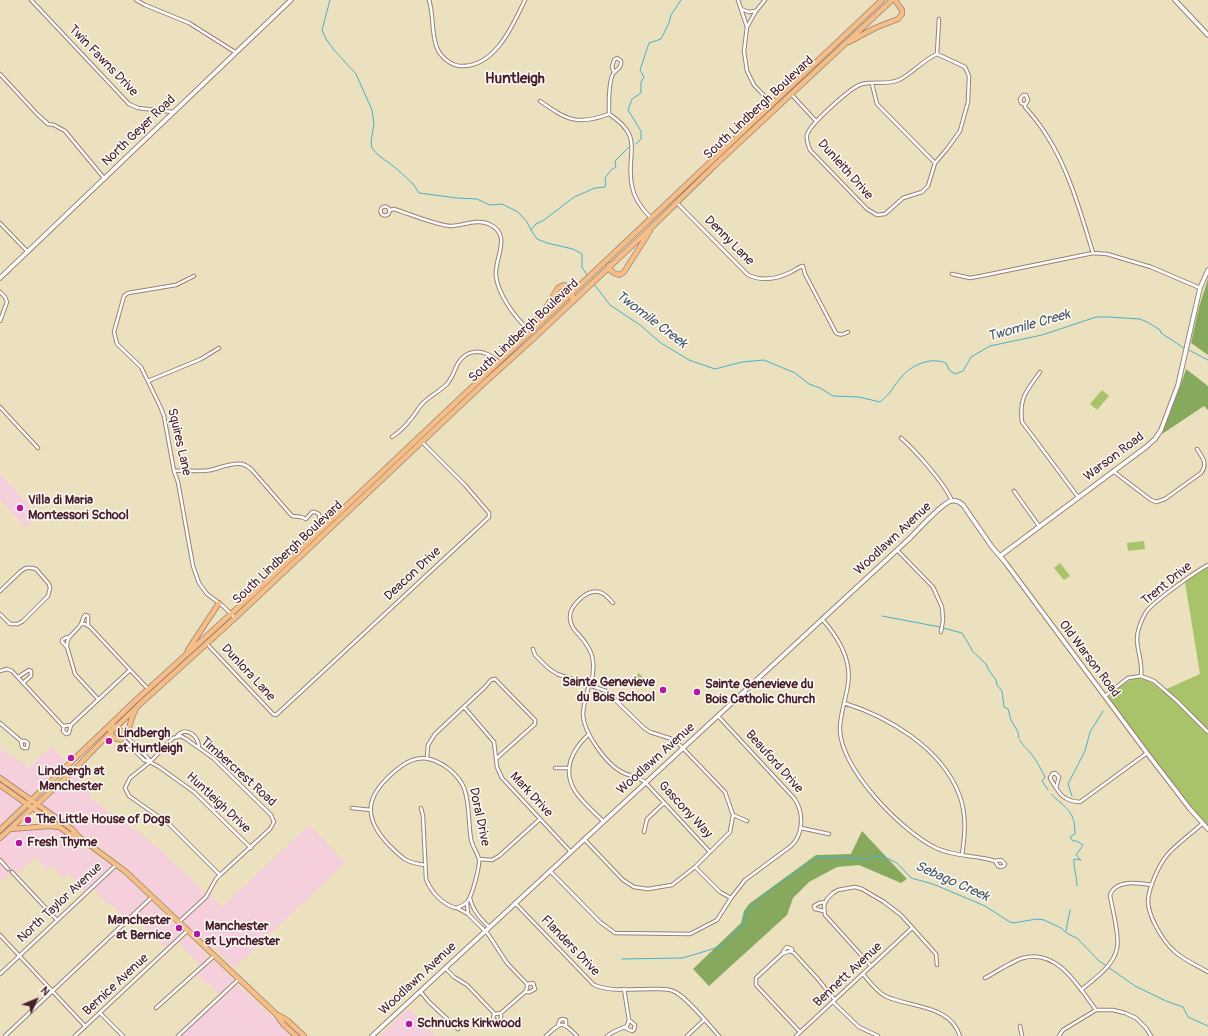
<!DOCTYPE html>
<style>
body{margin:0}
#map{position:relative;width:1208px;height:1036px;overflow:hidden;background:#ece1bf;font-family:Pangolin,sans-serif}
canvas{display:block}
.north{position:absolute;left:16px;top:980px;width:40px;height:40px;-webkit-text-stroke:3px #fdfcf7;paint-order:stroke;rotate:46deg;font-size:11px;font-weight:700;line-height:16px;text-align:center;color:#4a1f2b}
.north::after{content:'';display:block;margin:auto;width:14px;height:18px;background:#4a1f2b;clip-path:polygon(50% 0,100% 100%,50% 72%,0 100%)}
</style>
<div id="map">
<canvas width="1208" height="1036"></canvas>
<div class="north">N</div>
</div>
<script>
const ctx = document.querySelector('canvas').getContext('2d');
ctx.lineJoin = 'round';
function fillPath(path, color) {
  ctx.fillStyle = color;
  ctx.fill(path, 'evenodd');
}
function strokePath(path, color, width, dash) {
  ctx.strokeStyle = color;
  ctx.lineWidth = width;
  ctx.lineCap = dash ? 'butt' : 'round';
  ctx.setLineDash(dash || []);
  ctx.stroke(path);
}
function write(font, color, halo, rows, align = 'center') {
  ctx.font = font + ' Pangolin,sans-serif';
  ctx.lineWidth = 3;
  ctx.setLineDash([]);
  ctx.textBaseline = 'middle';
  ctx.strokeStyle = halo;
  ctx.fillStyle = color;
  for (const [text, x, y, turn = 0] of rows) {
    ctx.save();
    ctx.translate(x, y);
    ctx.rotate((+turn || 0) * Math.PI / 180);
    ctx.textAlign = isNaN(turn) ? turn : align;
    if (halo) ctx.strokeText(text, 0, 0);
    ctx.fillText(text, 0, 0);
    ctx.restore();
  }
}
const built = new Path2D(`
 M0,474L39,516L26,528L0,500Z
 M52,746L66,762L32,794L29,795L0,775V748L29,768Z
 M74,773L91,795L90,798L137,831L159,849L206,893L205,896L184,915L181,917H178L126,867L44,806L43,804L44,802Z
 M0,789L19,802L21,805L0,826Z
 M310,825L345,863L234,968L216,949H214L185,924L184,921L210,895L222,907Z
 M48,828L61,831L110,864L111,866L109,869L85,891L69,874L64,879L52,866L47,869L36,857L16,874L0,856V841L13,831Z
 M0,861L11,872L0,882Z
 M115,869L130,880L148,898L147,900L126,919L110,903L108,904L93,888Z
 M152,902L183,932L167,948L134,917L149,903Z
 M185,935H187L208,956V958L201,965L178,942Z
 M213,960L234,980L220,995L210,984L208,985L197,974Z
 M238,985L293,1036H180L236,986Z
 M409,1008L435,1036H380Z`);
const green = new Path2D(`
 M1102,390L1109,396L1097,410L1090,404Z
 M1144,541L1145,549L1128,551L1127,543Z
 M1060,563L1070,576L1064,580L1054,568Z
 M1208,566V827L1169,781L1109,700V697C1111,693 1115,691 1118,688C1136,673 1146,676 1162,691L1200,674L1185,582Z
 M639,673L646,680L639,686L632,679Z`);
const forest = new Path2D(`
 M1208,279V355L1191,343L1199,307Z
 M1186,369L1208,386V410L1204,406L1162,434L1181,384Z
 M862,831L907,879L901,883L859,865L837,867L809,882L793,898L787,915L709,986L693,969L741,923L744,911L749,904L816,855L851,854Z`);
const stream = new Path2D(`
 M330,0L322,30L326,39L334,50L356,74L372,110L374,124L371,141L372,148L378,155L397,169L413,184L419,193L457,198L477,199L490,205L502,204L518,212L527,222L531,230L537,239L547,243L573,249L582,254V267L587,275
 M636,144L641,139V131L628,110L632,99L641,93V82L644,77L640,70L649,43L661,39L669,23L671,15L681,0
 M531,230L536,224L544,220L574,197L595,188L605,187L606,184L605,178L611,170L616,167L615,161L629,147
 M594,284L610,305L640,325L661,343L689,360L715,369L742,362L764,360L795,373L809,384L820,388L833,396L859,397L880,402C886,397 891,392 895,385C898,382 900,378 903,375C914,364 931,357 946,363L949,370L955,374L963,371L971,357L990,346L1042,335L1096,317H1108L1140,319L1149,323L1160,330L1161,333L1184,348
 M1187,349L1208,360
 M882,616L940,627
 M943,628L962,633L971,648L972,651L986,664L988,669L996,680L997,685L1002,691L1004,707L1008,709L1011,720L1018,732L1019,738
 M1020,740C1023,747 1028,749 1032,755C1038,762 1041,770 1045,777L1042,781L1048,790
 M1051,794C1066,809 1075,810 1075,834L1070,837L1073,841H1077L1083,845L1076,855L1081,860L1074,859C1073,867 1077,877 1077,886
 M1072,796L1068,784L1085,751L1090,732L1103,711
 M1066,931L1070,910
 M622,959L683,958L722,946L743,925L747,910L750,907L777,885L816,858L839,857L867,859L879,856H883L897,863L911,878L933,884L985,906L1010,922L1013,923L1037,919L1044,920L1061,928L1068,934L1077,938L1098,960L1135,986L1166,1001L1183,1007L1188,1017L1208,1026`);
const minor = new Path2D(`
 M31,0L129,104L138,108L173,112
 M136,0L145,5L189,23L235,52
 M429,0C434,16 431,33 437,48C441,57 450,65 460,66C495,68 513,25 525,0
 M738,0L741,9L749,12L755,11
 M741,9L747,27L744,51L747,71L754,85L772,104
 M747,27L756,11L765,0
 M937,54L965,67L969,76L968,102L960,131L947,149L935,163L928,186L922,192L903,198L885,214L877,215L867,209L810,150C808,145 806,140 807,135C809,125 852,86 862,84C874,81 887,85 899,80C913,73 923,60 937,54Z
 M937,54L939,19
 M614,72L612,67L614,60L617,58L621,61C622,70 614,69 612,76C608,88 609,102 609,114C646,138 625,153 632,186C634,199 642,209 651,218
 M0,74L37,114L48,124L54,125L65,131L104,178
 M872,84L877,104L935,163
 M791,94L816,121
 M540,101C567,120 577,126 609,114
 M1025,105L1021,103L1020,99L1023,95H1026L1028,100L1025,105V107C1033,116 1041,126 1047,136C1069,170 1081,214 1093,253L1107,254L1151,267L1200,288
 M677,203L748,275C761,281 776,279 789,273C794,271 798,267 803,266L805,274L836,333C840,336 844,334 848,332
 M380.5 211a4.5 4.5 0 1 1 9 0a4.5 4.5 0 1 1-9 0Z
 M390,210L394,209C407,213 441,227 452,226C464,225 478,219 489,224C513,235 494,258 496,276C498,294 515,318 529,330
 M0,223L28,252
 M952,274L970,278L981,276L1093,253
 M194,276L176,285L128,293L124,296L114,332L117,344L141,367L160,406L164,416L174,471L178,482L193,566L199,583L207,594L223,606L235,618
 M0,292L5,297L7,302L0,321
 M1040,372C1026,392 1019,397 1022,422L1078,497
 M148,381L201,359L219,348
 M0,407L38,448
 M392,437C399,432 405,427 410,420C415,415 418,408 423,403C430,396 440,391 447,384C452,378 454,372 457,365C467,347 485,349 498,362
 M901,438C915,450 945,484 952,501
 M174,471C186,469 199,473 211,470C220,468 231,462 242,464C246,465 249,467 252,470L292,516L301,517L306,519L312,512H315L319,514L320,521L324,526
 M1113,471L1151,500L1156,502L1165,499L1201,473C1208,464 1203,458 1197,449
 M1014,491L1039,526
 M897,550L933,587L942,607L943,620L941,632
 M1208,565C1196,571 1153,602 1146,612C1142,619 1137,630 1137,639C1137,651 1143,663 1141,676L1154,681L1177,701L1208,732
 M0,591L21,571L26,568H32L36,569L49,584L50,588L48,596L23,621L18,624H10L0,614
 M613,603C609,599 605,593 599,592C587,589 569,606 570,618C570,629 581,635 586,644C592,652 594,661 593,670C593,675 592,681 589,684C587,694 583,705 583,715C584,733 605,762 620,771C628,776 637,776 645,782L710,852
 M822,619C838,637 852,659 848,684C846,698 841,712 840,726C837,766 902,832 936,848C955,857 976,855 995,861L1001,860L1005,864L1004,866L1000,867L998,866L995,861
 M81,624H85L90,627L148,689
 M88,626V616L85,615C82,618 83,621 81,624C76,633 66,635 67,647L75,674L98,699
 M207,644L273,714L276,715L472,533L489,517V513L465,485L422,442
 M67,647L62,642V640L65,638L69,637
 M533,649L535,655L548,668L557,674L606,691L644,728L650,732L675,740L725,792L733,815
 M0,671L7,669L12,671L63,726L71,725
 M18,677L29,670L31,671V676L23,683
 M1105,696L1128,678L1141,676
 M844,703C889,717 941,748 959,794C967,814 965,835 962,855
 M464,707L494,742L497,767L502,778L570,851
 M0,723L21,741L22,747L24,748H27L28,743L25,741H21
 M71,725L130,670
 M64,726L63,731L66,734L69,733L71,725
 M588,735C572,750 562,770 575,791C582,802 594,812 603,821
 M126,736L147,757L150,761
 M177,736C187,725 199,737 199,748
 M123,739L144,760L150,762L159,767L194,792L251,848
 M427,758L428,745L435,734L485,687L491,680L495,679L535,720V724L497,758
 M555,768H569
 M1056,788L1059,777L1055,773L1052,774L1050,778C1059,793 1062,801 1080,802L1147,753
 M352,808L371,810
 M421,808L423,816L426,879C431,892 443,905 456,908C460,907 464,905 467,902C472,897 480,866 479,859C477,852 472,846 471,839C468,822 470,804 464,788C461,780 455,774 449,769C432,756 417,754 400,767C368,792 359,814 389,845C403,859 405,862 425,865
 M733,815L747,821
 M1203,823C1191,834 1178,843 1168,854C1159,864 1148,889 1148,902C1149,918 1163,941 1174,951C1182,959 1198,966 1208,972
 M801,828L829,834
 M644,832L647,819L664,803
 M584,839L623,880L634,887L648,889L672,885L695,867L730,832L733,815
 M479,859L492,860L499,856L540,819
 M0,860L8,869
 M695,867L720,892L731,898
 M550,871L600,922L615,933L690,934L717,920L731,898L745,880L791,846C804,834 804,812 794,798L718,716
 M12,872L57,920
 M470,898C473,911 480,918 489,927
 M467,903L468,914
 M515,903L594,985C611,992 633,989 652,989C659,989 667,988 673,991C685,995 709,1025 719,1036
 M457,908L468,914L488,934L507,963L527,984V988L525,992L501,1013
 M824,911L815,909L814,906L819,903L825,902
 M179,922L206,897L216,879L220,875L270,829L274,822L271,815L213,758L186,739L181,736L173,738L150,762L130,778L125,788L129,796L169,824L220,875
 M0,935L85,1026
 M783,952L785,949L787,947L792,949V952
 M871,966L825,915L824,905L827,899L833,893L838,890L849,888L855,887L862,889L884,902L901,915L936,954L937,965
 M445,968L454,977L467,985L495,1014L501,1013
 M0,974L116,865
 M863,974C869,981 876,991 885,996C910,1008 950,1004 960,1036
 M985,978C995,973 1012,961 1023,958C1057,948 1079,987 1096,1010
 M1081,990C1094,979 1114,966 1117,948C1120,935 1112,909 1110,895C1116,879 1139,883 1152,885
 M420,991L429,1002L458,1029
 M526,992H530L535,989L533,983L527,984
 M833,1002L859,1027L878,1036
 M156,1008L214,956
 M100,1013L123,1036
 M494,1013L493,1019L498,1022L501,1019V1013
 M558,1025L560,1020L562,1019L566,1020V1025
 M1020,1026L1022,1036
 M625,1028L632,1031L634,1030L635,1025L629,1020
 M800,1032L756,985V978L782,954L790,951L794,953L817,978L835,1000
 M5,1036L152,897
 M75,1036L187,931
 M178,1036L239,979
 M546,1036C561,1022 562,1020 577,1036
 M607,1036L613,1032L627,1026L629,1020L624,989
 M687,1036L704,1020
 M796,1036L912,928
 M1059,1036L1063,1030L1096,1010H1113L1125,1013L1136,1018L1146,1028L1151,1036`);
const tertiary = new Path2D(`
 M1175,0L1208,35
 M0,278L291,0
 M1000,556L1146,447L1155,439L1161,430L1178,385L1200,288L1208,270
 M372,1036L910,538C918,530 942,503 951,501C956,500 960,502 963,505L992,547L1005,562L1147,753L1190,809L1208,829`);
const primary = new Path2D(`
 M849,42L875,28L898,19L902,14V10L895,0
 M609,265C609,271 613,273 619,275L624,272L650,231
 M527,333L547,306L558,288L564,285L570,288L573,297L571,303
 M188,650L219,603
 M113,726L120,730L126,736
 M110,730C111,737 116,741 123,739C130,734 129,721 135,711
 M0,778L72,829L78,836
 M0,785L61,828L69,834L79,837L126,872L276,1014L283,1024L296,1036
 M11,829L50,826L57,827
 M0,830L135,701L254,593L882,0
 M0,838L73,771L110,733L139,705L235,618L482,385L534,338L655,224L714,166L892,0
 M278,1015L287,1020L304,1036`);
const markers = [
 [20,508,4,"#b5179e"],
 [663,690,4,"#b5179e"],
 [697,692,4,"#b5179e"],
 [109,741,4,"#b5179e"],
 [71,758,4,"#b5179e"],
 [28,820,4,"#b5179e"],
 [19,843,4,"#b5179e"],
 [179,928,4,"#b5179e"],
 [197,934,4,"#b5179e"],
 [409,1024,4,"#b5179e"]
];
const streetNames = [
 ["Twin Fawns Drive",103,61,46],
 ["South Lindbergh Boulevard",759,108,-43],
 ["North Geyer Road",139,131,-44],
 ["Dunleith Drive",845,170,48],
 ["Denny Lane",729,241,45],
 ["South Lindbergh Boulevard",524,331,-43],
 ["Squires Lane",179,442,77],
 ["Warson Road",1114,457,-37],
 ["Woodlawn Avenue",893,539,-43],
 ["South Lindbergh Boulevard",288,553,-43],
 ["Deacon Drive",413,574,-43],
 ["Trent Drive",1167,584,-39],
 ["Old Warson Road",1089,659,53],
 ["Dunlora Lane",248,673,47],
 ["Woodlawn Avenue",656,759,-42],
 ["Beauford Drive",774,762,48],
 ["Timbercrest Road",238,772,42],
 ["Mark Drive",531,795,47],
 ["Huntleigh Drive",218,803,43],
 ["Gascony Way",685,810,47],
 ["Doral Drive",479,817,78],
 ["North Taylor Avenue",60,903,-43],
 ["Flanders Drive",570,946,46],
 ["Bennett Avenue",848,975,-43],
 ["Woodlawn Avenue",418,979,-43],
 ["Bernice Avenue",116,985,-43]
];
const poiNames = [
 ["Villa di Maria",28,501],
 ["Montessori School",28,516],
 ["Sainte Genevieve",655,683,"right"],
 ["du Bois School",655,698,"right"],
 ["Sainte Genevieve du",705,685],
 ["Bois Catholic Church",705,700],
 ["Lindbergh",117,734],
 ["at Huntleigh",117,749],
 ["Lindbergh at",71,772,"center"],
 ["Manchester",71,787,"center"],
 ["The Little House of Dogs",36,820],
 ["Fresh Thyme",27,843],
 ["Manchester",171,921,"right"],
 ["at Bernice",171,936,"right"],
 ["Manchester",205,927],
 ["at Lynchester",205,942],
 ["Schnucks Kirkwood",417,1024]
];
const waterNames = [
 ["Twomile Creek",651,320,37],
 ["Twomile Creek",1029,326,-16],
 ["Sebago Creek",952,882,24]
];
const quarterNames = [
 ["Huntleigh",515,79]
];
fillPath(built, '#f5cfdb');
fillPath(green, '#a8c369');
fillPath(forest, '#86a95d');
strokePath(stream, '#49afc8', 1);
strokePath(minor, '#9b8075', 4.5);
strokePath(tertiary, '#9b8075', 5.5);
strokePath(primary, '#9b8075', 6);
strokePath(minor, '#fff', 2.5);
strokePath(tertiary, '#fff', 3.5);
strokePath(primary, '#f6be87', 4.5);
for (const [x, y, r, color] of markers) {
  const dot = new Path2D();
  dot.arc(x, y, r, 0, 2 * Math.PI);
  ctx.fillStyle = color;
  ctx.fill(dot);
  strokePath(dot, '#fdfcf7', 1.5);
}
write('13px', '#4a1f2b', '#fdfcf7', streetNames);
write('bold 13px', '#4a1f2b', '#fdfcf7', poiNames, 'left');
write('italic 14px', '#4a596a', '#fdfcf7', waterNames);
write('bold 15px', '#4a1f2b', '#fdfcf7', quarterNames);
</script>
